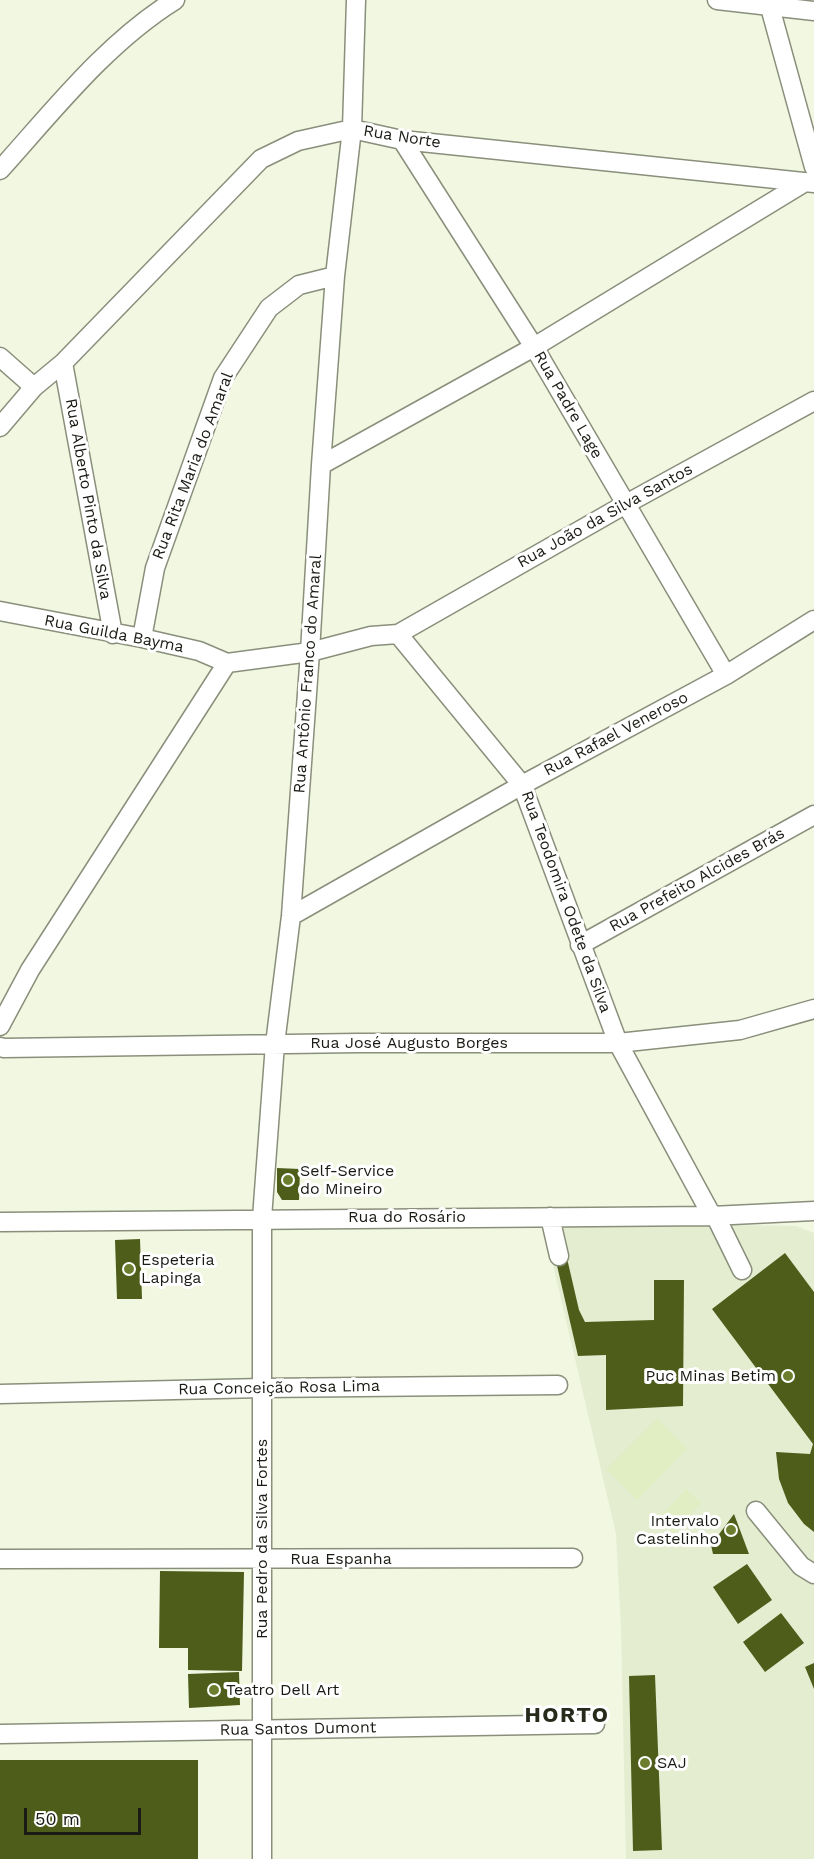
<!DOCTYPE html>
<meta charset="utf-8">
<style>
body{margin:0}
#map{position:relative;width:814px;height:1859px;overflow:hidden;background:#f1f7e1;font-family:"Work Sans",sans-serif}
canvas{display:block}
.scale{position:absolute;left:24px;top:1808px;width:117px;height:27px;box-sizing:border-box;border:3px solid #191b14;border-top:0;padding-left:8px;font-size:18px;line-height:21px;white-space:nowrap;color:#191b14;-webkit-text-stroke:4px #fff;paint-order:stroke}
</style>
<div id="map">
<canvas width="814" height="1859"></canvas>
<div class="scale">50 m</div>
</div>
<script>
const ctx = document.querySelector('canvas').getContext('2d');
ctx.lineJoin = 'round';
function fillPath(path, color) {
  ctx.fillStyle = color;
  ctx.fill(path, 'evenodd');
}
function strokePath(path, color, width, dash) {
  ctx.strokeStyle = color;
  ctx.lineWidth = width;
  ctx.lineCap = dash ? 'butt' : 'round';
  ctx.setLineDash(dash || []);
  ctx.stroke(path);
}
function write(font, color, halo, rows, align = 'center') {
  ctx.font = font + ' "Work Sans",sans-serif';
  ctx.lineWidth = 6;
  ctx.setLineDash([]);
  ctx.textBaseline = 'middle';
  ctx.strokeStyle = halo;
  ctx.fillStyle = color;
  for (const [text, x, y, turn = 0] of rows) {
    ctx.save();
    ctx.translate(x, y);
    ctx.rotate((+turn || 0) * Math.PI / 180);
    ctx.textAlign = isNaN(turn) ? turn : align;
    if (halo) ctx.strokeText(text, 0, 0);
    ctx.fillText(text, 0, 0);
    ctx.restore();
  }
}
const built = new Path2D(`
 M543,1222L796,1226L814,1233V1859H626L621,1627L616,1534Z`);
const green = new Path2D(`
 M657,1418L687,1449L637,1500L606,1469Z
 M686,1489L701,1503L674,1533L659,1518Z`);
const building = new Path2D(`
 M277,1168L300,1169L299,1200H282L277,1192Z
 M140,1239L142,1299H117L115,1240Z
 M785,1253L814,1292V1532L804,1524L788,1503L779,1479L776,1452L810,1454L813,1444L712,1309Z
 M566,1254L579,1310L585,1322L654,1320V1280H684L683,1406L606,1410V1355L578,1356L555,1257Z
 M734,1514L749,1554H713L711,1545Z
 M747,1564L772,1600L738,1624L713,1587Z
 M160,1571L244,1572L242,1671L188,1670V1648H159Z
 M781,1613L804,1643L765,1672L743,1642Z
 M814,1663V1689L805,1667Z
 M239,1672L240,1705L189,1708L188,1674Z
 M655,1675L662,1850L633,1851L629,1676Z
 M0,1760H198V1859H0Z`);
const minor = new Path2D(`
 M717,0L814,11
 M768,0L814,167
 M402,140L534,347L726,675
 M0,170C54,110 106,43 175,0
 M0,357L34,387
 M63,363L113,634
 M0,427L34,387L63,363L261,159L298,141L352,129L402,140L814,183
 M321,465L534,347L805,182
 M0,611L142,638L199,651L227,663
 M398,634L626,504L814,401
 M142,638L155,568L223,378L269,308L299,285L335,276
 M291,916L522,785L726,675L814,620
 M580,945L814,815
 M0,1026L30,970L227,663L310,652L371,636L398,634L522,785L618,1043L712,1216
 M0,1047L4,1048L358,1043H618L740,1030L814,1009
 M715,1215L742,1270
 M550,1217L559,1256
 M0,1222L712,1216L814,1211
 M0,1394L262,1388L558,1385
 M756,1511L801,1566L814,1574
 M0,1559L573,1558
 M0,1734L595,1724
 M262,1859V1218L275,1044L291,916L310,652L321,465L335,276L352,129L356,0`);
const markers = [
 [288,1180,6,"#6c7e2e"],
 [129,1269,6,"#6c7e2e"],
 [788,1376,6,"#6c7e2e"],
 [731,1530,6,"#6c7e2e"],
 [214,1690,6,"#6c7e2e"],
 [645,1763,6,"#6c7e2e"]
];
const streetNames = [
 ["Rua Norte",402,137,9],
 ["Rua Padre Lage",568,405,60],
 ["Rua Rita Maria do Amaral",193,466,-69],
 ["Rua Alberto Pinto da Silva",88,499,80],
 ["Rua João da Silva Santos",605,516,-29],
 ["Rua Guilda Bayma",114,634,11],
 ["Rua Antônio Franco do Amaral",308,674,-86],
 ["Rua Rafael Veneroso",616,734,-28],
 ["Rua Prefeito Alcides Brás",697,880,-29],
 ["Rua Teodomira Odete da Silva",566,902,70],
 ["Rua José Augusto Borges",409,1043],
 ["Rua do Rosário",407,1217],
 ["Rua Conceição Rosa Lima",279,1388,-1],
 ["Rua Pedro da Silva Fortes",262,1539,-90],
 ["Rua Espanha",341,1559],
 ["Rua Santos Dumont",298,1729,-1]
];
const poiNames = [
 ["Self-Service",300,1171],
 ["do Mineiro",300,1189],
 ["Espeteria",141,1260],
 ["Lapinga",141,1278],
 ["Puc Minas Betim",776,1376,"right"],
 ["Intervalo",719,1521,"right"],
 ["Castelinho",719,1539,"right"],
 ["Teatro Dell Art",226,1690],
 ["SAJ",657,1763]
];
const districtNames = [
 ["HORTO",567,1716]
];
fillPath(built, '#e4edd0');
fillPath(green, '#e1edc3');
fillPath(building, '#4f5d1b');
strokePath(minor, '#898f7b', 21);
strokePath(minor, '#fff', 18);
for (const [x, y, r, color] of markers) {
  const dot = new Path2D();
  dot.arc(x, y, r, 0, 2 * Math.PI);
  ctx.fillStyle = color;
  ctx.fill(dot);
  strokePath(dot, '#fff', 2);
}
write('16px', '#191b14', '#fff', streetNames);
write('16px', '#191b14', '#fff', poiNames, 'left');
ctx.letterSpacing = '1.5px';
write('bold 22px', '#272b1b', '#fff', districtNames);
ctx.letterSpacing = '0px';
</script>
